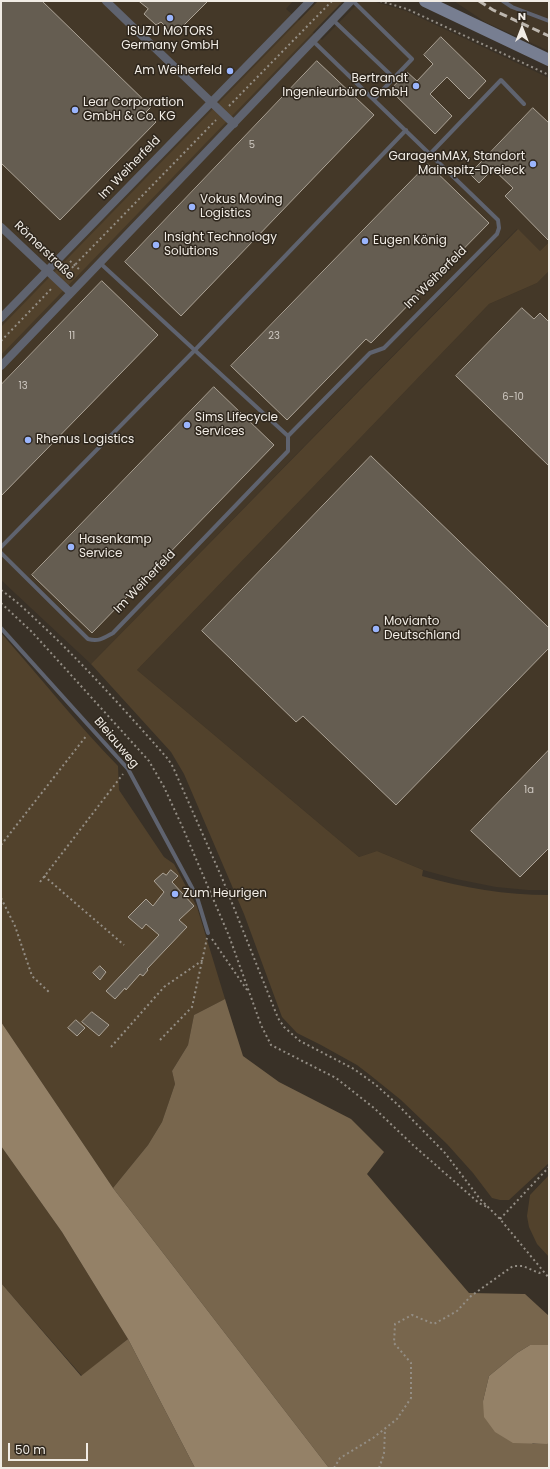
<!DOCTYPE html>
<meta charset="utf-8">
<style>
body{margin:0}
#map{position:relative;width:550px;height:1469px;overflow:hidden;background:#393127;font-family:Poppins,sans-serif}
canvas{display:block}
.frame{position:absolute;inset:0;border:2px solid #f1ece5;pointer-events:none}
.north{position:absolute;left:502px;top:8px;width:40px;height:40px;-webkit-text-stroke:3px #2f271d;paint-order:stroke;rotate:0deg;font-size:11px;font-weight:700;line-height:16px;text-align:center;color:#f1ece5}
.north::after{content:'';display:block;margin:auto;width:14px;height:18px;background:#f1ece5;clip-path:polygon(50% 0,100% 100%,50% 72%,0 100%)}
.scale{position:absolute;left:8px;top:1443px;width:80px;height:18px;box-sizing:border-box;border:2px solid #f1ece5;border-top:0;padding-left:5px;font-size:12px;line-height:14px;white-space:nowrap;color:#f1ece5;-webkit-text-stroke:3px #2f271d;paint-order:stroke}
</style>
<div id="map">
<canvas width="550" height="1469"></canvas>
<div class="frame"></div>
<div class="north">N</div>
<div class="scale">50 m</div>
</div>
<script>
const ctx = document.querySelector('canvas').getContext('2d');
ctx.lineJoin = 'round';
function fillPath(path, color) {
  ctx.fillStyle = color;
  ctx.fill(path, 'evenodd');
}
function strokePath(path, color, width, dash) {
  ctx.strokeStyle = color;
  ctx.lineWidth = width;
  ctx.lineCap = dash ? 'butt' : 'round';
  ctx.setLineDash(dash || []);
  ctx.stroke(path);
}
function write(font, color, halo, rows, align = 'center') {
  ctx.font = font + ' Poppins,sans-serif';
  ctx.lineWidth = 3;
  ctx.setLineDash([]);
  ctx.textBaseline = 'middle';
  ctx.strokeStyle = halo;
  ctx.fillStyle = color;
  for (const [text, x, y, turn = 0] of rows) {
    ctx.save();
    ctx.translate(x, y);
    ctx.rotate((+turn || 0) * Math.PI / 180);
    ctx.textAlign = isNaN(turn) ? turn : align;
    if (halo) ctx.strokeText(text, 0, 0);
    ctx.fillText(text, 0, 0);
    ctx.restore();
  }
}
const built = new Path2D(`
 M1,1H293L286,9L322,40L360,1H373L406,11L549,78V242L540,251L517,229L91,664L1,580Z
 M454,1H549V51L485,22Z
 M549,271V890H528L496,887L456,879L423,870L377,851L359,857L137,670L489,304L537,283Z`);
const green = new Path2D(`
 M318,1H343L1,355V327Z
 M518,229L540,251L549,242V271L537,283L489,304L137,670L359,857L377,851L423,870L422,876C463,888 506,895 549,895V1163L509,1200H500L492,1198L473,1173L447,1144L401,1100L370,1075L357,1065L321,1045L297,1033L282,1017L244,914L184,774L171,752L91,664Z
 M1,633C40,677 77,724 118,766L119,790L164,857L174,864L197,907L225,999L194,1015L188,1045L172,1071L175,1084L162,1122L148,1145L113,1188L1,1022Z
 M1,1146L62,1232L128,1339L82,1376L1,1283Z
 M549,1175V1257L537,1244L529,1227L527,1216L530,1195Z`);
const forest = new Path2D(`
 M225,999L243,1056L279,1082L351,1119L384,1152L367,1174L469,1293L525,1294L549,1316V1345H530L517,1353L489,1376L483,1401L533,1444L549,1443V1468H329L113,1188L148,1145L162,1122L175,1084L172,1071L188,1045L194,1015Z
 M1,1283L81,1376L128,1339L195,1468H1Z`);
const water = new Path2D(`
 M1,1022L113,1188L329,1468H195L128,1339L62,1232L1,1146Z
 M530,1345H549V1443L547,1444L513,1443L495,1432L484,1417L483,1401L489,1376L517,1353Z`);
const building = new Path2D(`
 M1,1H42L151,107L146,112L156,122L60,220L1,163Z
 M139,1H208L174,35L161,22L156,25L144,14L148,9Z
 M441,37L486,81L469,99L447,77L430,94L452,116L435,134L390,90L407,72L417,81L433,64L424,55Z
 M317,61L374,115L181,316L125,262Z
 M533,108L549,123V241L505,196L513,188L493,169L479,183L470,174Z
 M428,164L489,223L371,343L366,339L287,420L231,366Z
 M102,281L158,335L1,496V385Z
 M522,308L534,319L540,313L549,322V466L456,376Z
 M214,387L274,445L92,633L32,575Z
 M371,456L549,628V648L396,805L303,716L296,722L202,631Z
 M549,750V848L520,877L471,831Z
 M171,870L178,876L172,882L194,906L179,920L187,927L147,969L148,970L143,976L140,974L126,990L125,988L115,999L106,991L159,935L146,924L142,929L128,917L146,899L153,906L164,892L154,881L163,873L166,875Z
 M100,966L106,972L100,980L93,973Z
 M92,1012L109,1025L99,1036L82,1022Z
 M76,1020L85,1028L77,1036L68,1028Z`);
const path = new Path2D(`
 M380,1L407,9L549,75
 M229,106L332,1
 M70,261L80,270
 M65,275L216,120
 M1,341L53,287
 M1,590C18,602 32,616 47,630C90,671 129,715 168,759L173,767L222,878L278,1018L284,1027L300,1041L354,1069L376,1085L397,1104L445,1153L480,1199L500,1219L549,1278
 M1,603L32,632L149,761L164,787L182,826L229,936L261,1025L271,1045L336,1078L374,1108L414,1146L479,1203L487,1207
 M1,845L87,735
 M44,876L124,945
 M40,882L123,774
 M1,898L15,926L32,976L50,993
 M212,939L247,990
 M160,1040L192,1007L207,938
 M111,1047L164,987L203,960
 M500,1219L549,1167
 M334,1468L340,1458L373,1438L397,1419L411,1398V1363L394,1343L395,1324L412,1315L434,1324L457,1311L471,1296L513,1266H523L539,1273L543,1271
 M379,1468L384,1454L385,1429`);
const lane = new Path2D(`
 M353,1L412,59L374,99
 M503,1L512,7L549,21
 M333,20L394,78
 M430,154L501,80L524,104
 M100,263L288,436L370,353L384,348L497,234L499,228L498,220L313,41
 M1,547L194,351L406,130
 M1,553L88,639C99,642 104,638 113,633L288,451V436
 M1,628L128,769L197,897L208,933`);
const street = new Path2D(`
 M106,1L234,124
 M1,227L71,293
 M1,318L310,1
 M1,366L351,1`);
const secondary = new Path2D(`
 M425,1L549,60`);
const rail = new Path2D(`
 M479,1L493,10L549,36`);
const markers = [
 [170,18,4,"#9ab5fd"],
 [230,71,4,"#9ab5fd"],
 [416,86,4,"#9ab5fd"],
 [75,110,4,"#9ab5fd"],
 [533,164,4,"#9ab5fd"],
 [192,207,4,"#9ab5fd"],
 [365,241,4,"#9ab5fd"],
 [156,245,4,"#9ab5fd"],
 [187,425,4,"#9ab5fd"],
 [28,440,4,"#9ab5fd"],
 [71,547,4,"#9ab5fd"],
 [376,629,4,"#9ab5fd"],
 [175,894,4,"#9ab5fd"]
];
const numberNames = [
 ["5",252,145],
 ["11",72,336],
 ["23",274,336],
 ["13",23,386],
 ["6-10",513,397],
 ["1a",529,790]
];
const poiNames = [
 ["ISUZU MOTORS",170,32,"center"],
 ["Germany GmbH",170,46,"center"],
 ["Am Weiherfeld",222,71,"right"],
 ["Bertrandt",408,79,"right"],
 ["Ingenieurbüro GmbH",408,93,"right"],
 ["Lear Corporation",83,103],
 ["GmbH & Co. KG",83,117],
 ["GaragenMAX, Standort",525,157,"right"],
 ["Mainspitz-Dreieck",525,171,"right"],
 ["Vokus Moving",200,200],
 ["Logistics",200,214],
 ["Insight Technology",164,238],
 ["Solutions",164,252],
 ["Eugen König",373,241],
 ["Sims Lifecycle",195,418],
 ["Services",195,432],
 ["Rhenus Logistics",36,440],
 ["Hasenkamp",79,540],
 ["Service",79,554],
 ["Movianto",384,622],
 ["Deutschland",384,636],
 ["Zum Heurigen",183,894]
];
const streetNames = [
 ["Im Weiherfeld",130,168,-46],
 ["Römerstraße",44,251,44],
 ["Im Weiherfeld",436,278,-45],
 ["Im Weiherfeld",145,582,-46],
 ["Bleiauweg",116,743,50]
];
fillPath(built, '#443828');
fillPath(green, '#52422c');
fillPath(forest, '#78664d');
fillPath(water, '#948167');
fillPath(building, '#655d51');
strokePath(building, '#aca396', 1);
strokePath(path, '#948e85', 2, [2, 3]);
strokePath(lane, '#5f636f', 4);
strokePath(street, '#5f636f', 8);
strokePath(secondary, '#777e91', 12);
strokePath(rail, '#bdb7af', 3, [8, 4]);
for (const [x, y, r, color] of markers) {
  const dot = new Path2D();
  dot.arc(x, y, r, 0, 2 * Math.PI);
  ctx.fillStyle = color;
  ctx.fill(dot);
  strokePath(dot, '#2f271d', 1.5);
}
write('10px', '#cec8c0', null, numberNames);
write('12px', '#f1ece5', '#2f271d', poiNames, 'left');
write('12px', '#f1ece5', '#2f271d', streetNames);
</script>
